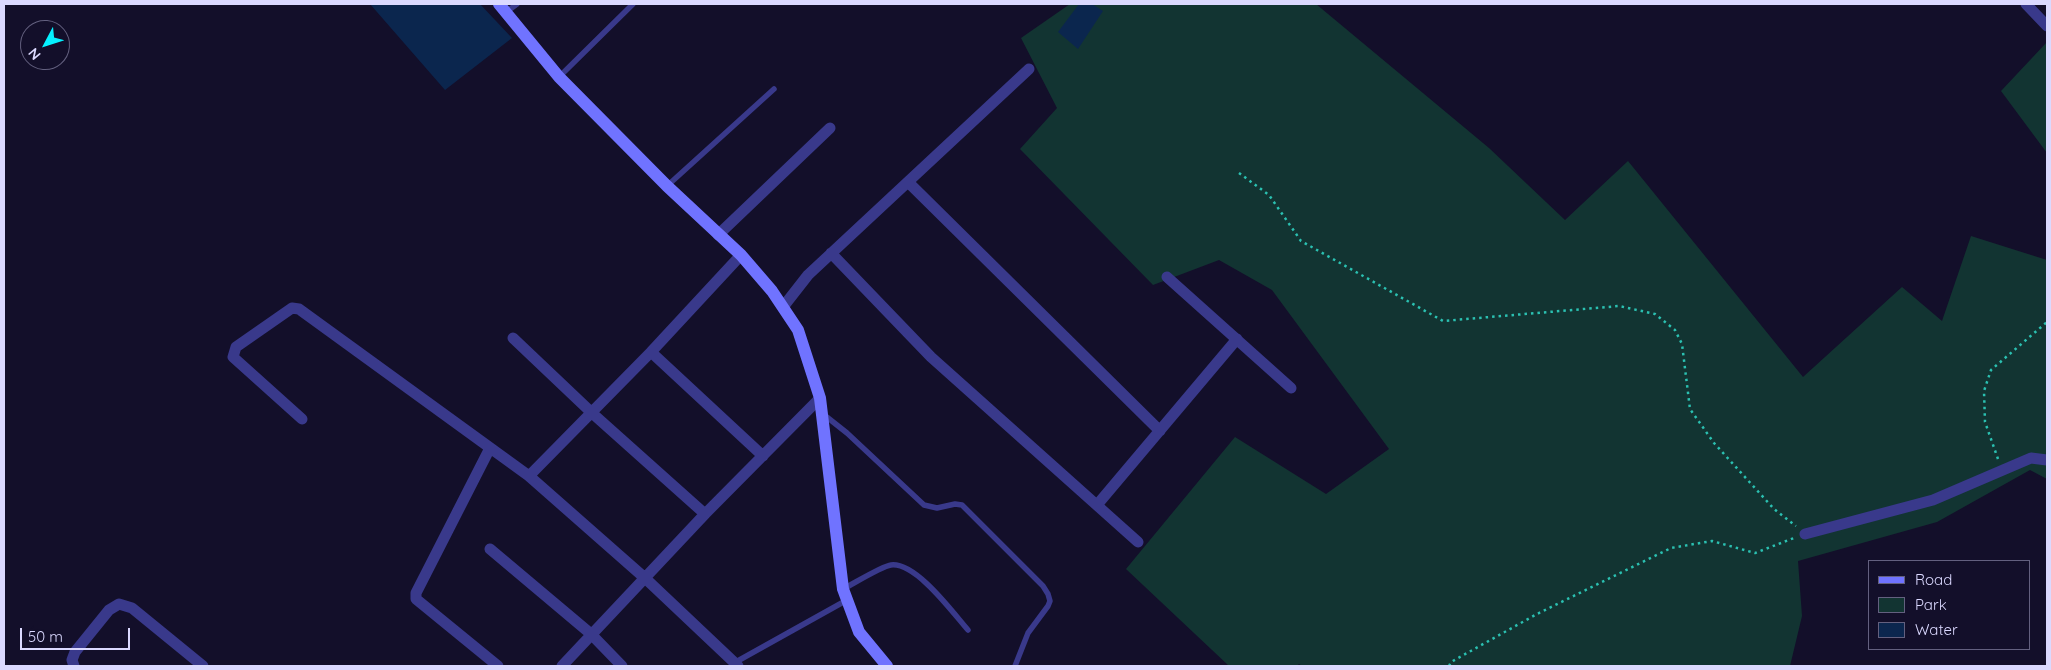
<!DOCTYPE html>
<style>
body{margin:0}
#map{position:relative;width:2051px;height:670px;overflow:hidden;background:#130f2a;font-family:Quicksand,sans-serif}
canvas{display:block}
.frame{position:absolute;inset:0;border:5px solid #dbd9ff;pointer-events:none}
.legend{position:absolute;left:1868px;top:560px;width:162px;height:90px;box-sizing:border-box;background:#130f2a;border:1px solid #63607f;margin:0;padding:6px 9px;list-style:none;font-size:15px;color:#dbd9ff}
.legend li{display:flex;align-items:center;gap:10px;height:25px}
.legend b{width:25px;border:1px solid #63607f}
.north{position:absolute;left:20px;top:20px;width:50px;height:50px;box-sizing:border-box;background:#130f2a;border:1px solid #63607f;border-radius:50%;rotate:230deg;font-size:14px;font-weight:700;line-height:20px;text-align:center;color:#dbd9ff}
.north::after{content:'';display:block;margin:auto;width:18px;height:22px;background:#05f1ff;clip-path:polygon(50% 0,100% 100%,50% 72%,0 100%)}
.scale{position:absolute;left:20px;top:628px;width:110px;height:22px;box-sizing:border-box;border:2px solid #dbd9ff;border-top:0;padding-left:6px;font-size:15px;line-height:18px;white-space:nowrap;color:#dbd9ff;-webkit-text-stroke:4px #130f2a;paint-order:stroke}
</style>
<div id="map">
<canvas width="2051" height="670"></canvas>
<div class="frame"></div>
<ul class="legend">
<li><b style="height:6px;background:#7073ff"></b>Road</li>
<li><b style="height:14px;background:#123432"></b>Park</li>
<li><b style="height:14px;background:#0b264e"></b>Water</li>
</ul>
<div class="north">N</div>
<div class="scale">50 m</div>
</div>
<script>
const ctx = document.querySelector('canvas').getContext('2d');
ctx.lineJoin = 'round';
function fillPath(path, color) {
  ctx.fillStyle = color;
  ctx.fill(path, 'evenodd');
}
function strokePath(path, color, width, dash) {
  ctx.strokeStyle = color;
  ctx.lineWidth = width;
  ctx.lineCap = dash ? 'butt' : 'round';
  ctx.setLineDash(dash || []);
  ctx.stroke(path);
}
const green = new Path2D(`
 M1070,4H1316L1489,148L1565,220L1628,161L1803,377L1902,287L1942,321L1971,236L2047,260V479L2030,470L1937,522L1798,561L1802,616L1790,666H1302L1299,664L1297,666H1229L1126,569L1235,437L1326,494L1389,449L1272,290L1219,260L1153,285L1020,149L1057,108L1021,38Z
 M2047,42V153L2001,91Z`);
const water = new Path2D(`
 M370,4H480L512,38L445,90Z
 M1079,4H1092L1103,11L1078,49L1058,32Z`);
const path = new Path2D(`
 M1239,173L1269,195L1301,241L1443,321L1619,306L1655,314L1675,330L1682,344L1690,409L1714,443L1774,509L1796,526
 M1998,459L1985,422L1984,391L1991,370L2047,322
 M1449,666L1451,662L1537,614L1671,548L1712,541L1755,553L1794,538`);
const lane = new Path2D(`
 M505,13L517,4
 M559,77L633,4
 M667,186L774,89
 M823,414L847,433L924,505L937,508L955,504L962,505L1043,586L1048,594L1050,601L1048,606L1028,633L1015,666
 M843,589C853,584 882,566 891,565C916,562 953,613 968,630
 M734,663L847,600`);
const street = new Path2D(`
 M2026,4L2047,26
 M908,182L1160,431
 M718,235L830,128
 M831,253L931,357L1138,542
 M1167,277L1291,388
 M783,307L808,275L1029,69
 M513,338L592,413L705,514
 M651,352L763,456
 M302,419L233,357L236,347L292,308L299,309L529,476L646,579L738,666
 M490,448L416,593V599L498,666
 M529,476L651,352L741,255
 M1097,505L1237,339
 M1805,534L1933,500L2031,458L2047,460
 M490,549L591,634L622,666
 M74,666L72,660L75,652L109,610L119,604L132,608L203,666
 M562,666L705,514L820,398`);
const secondary = new Path2D(`
 M499,4L559,77L667,186L741,255L772,291L798,330L820,398L843,589L859,632L887,666`);
fillPath(green, '#123432');
fillPath(water, '#0b264e');
strokePath(path, '#2bc0b1', 2.5, [2.5, 4]);
strokePath(lane, '#39398b', 5.5);
strokePath(street, '#39398b', 11);
strokePath(secondary, '#7073ff', 12);
</script>
